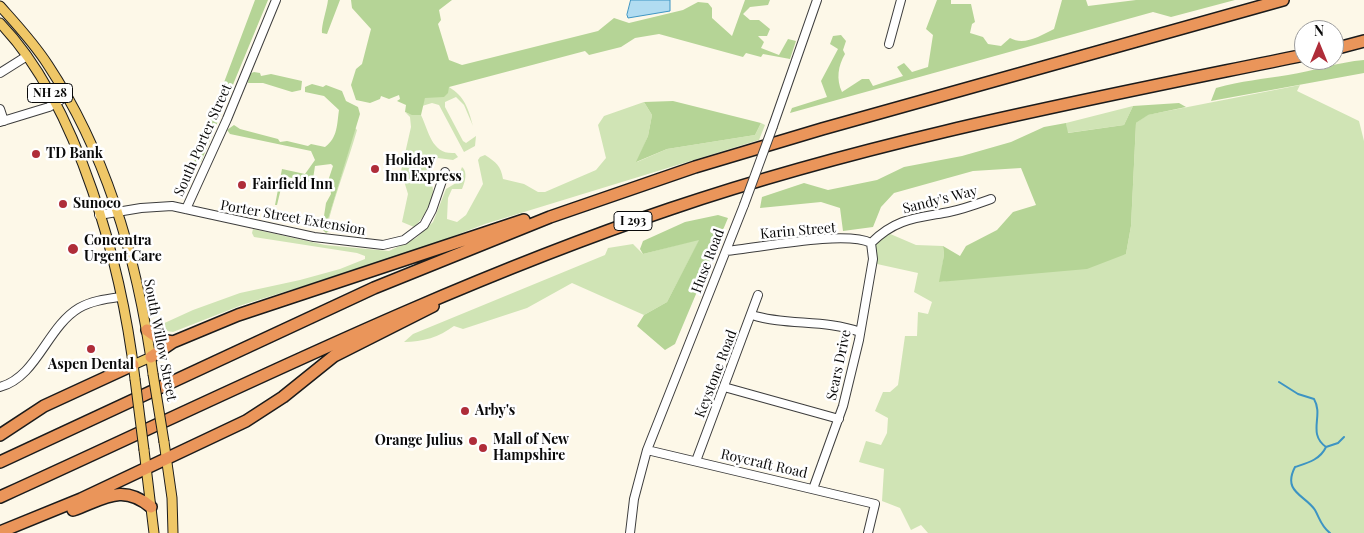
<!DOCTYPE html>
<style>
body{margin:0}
#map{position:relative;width:1364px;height:533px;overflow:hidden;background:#fdf8e8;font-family:"Playfair Display",serif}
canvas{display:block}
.north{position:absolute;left:1294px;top:20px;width:50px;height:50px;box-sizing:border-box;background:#fff;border:1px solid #9d9d9d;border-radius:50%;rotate:0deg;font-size:14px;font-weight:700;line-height:20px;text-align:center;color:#0a0a0a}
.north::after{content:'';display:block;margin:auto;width:18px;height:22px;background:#af2d39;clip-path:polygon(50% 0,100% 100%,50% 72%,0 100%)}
</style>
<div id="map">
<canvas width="1364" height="533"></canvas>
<div class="north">N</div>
</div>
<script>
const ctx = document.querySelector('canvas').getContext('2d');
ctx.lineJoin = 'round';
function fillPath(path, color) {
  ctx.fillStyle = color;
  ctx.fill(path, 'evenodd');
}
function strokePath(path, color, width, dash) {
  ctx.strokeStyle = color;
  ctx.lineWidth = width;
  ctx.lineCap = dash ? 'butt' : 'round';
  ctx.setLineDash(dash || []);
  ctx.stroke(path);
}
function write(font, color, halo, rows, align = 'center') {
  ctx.font = font + ' "Playfair Display",serif';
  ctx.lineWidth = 5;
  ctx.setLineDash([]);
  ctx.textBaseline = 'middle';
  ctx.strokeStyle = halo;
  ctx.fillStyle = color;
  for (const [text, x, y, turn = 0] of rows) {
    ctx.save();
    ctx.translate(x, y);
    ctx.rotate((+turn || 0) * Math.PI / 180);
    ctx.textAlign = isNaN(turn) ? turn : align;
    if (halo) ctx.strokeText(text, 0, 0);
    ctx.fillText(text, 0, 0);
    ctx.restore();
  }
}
const green = new Path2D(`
 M1300,85L1297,91L1359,121L1364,141V533H928L921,525L911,530L900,508L882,501L884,469L859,462L866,441L881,445L887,433L888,418L875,411L883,392H890L898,385L905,336H917L918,312L928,314L932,302L914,292L918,273L877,264L875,244L888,233L916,245L943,246L944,255L940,282L1126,254L1131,226L1136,123L1147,115Z
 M449,87C465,97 468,108 473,126L464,105L456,97L445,102V107L463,141L466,143L476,136L475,146L464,152L439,105L432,103L422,106L425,97Z
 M644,102L652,115L648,136L637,162L667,149L755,135L761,123L765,125L759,140L485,224L404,255L242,305L173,332L155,329L158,326L193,310L240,293L300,280L340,269L365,259V256L357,253L254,237L252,233L253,229L325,245L389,251L416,238L433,222L446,189L456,183L462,167C468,172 465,182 462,189H452L448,198L447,219L457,222L466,215L483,184L478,160L480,157L485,155C496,162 501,166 503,179L524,184L538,192H545L596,170L606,158L598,125L604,116Z
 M1133,106L1124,125L1067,133L1066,123Z
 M406,113L421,115C429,132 432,155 455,153L458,157L453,160L438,158C421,171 433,175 433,191C432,203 423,219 414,227L402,222L408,194L401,171L411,127L410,117Z
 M355,128L357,130C348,162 336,191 328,223L332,224L329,231L326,226Z
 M700,239L667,302L644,315L572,283L527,308L463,329L454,326C439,337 423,342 404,342L413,334L605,255L608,248L633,244L643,254Z`);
const forest = new Path2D(`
 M255,0H268L201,162H194Z
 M328,0H340L327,34L322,33C321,26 327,9 328,0Z
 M351,0H452L439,10L441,20L438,24L449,60L462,65L598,31L614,18L629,23L683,10L698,2L708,3L712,8V18L732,36L745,0H770L768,5L750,7L743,14L750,20H759L770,29L767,36H758L764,42L761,48L779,55L788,39L796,41L790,59L763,54L761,57L746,53L743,57L659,34L635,38L621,47L589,55L585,51L449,87L448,93L444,97L425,98L421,115H412L405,112L406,105L397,101L400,99L399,95L389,99L381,96L380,99L370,103L356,100L351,85L356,69L362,64L371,29L352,8Z
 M937,0H951V4H971L975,22L972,24L970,33L983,37L988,44L1001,46L1010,38C1024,46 1040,36 1054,29L1062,0H1086L1088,6L1136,0H1235L1171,17L1153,12L790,113L792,108L827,97L821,81L838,49L830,44L833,36L841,35L846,41L843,50L845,54C838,66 836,79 842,92L862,79H869L873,86L903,76L897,67L904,63L912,72L928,67L933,35L926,29Z
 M1364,60V73L1211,101L1216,88C1242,81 1262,79 1288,75C1314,71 1338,62 1364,60Z
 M254,72L260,73L261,76L271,74L302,81L301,90L292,92L263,83H248L249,74Z
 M312,84L323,87L326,85L342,91L346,101L358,107L360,114L326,226L329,231L326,233L322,229L326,203L331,194L329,178L333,166L331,164L315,166L313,179L308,182L284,176L277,205H275L282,169L305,174L315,160L311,151L230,134L227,130L234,125L240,129L278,139L280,142L287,141L308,146L311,144L325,147C338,138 337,123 339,110L324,96L305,92V87Z
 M673,101L761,123L755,135L667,149L636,162L648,136L652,115L644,102Z
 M1179,103L1186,107L1148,115L1136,123L1131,226L1126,254L1087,269L939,282L944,255L943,246L960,256L966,246L997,230L1013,212L1036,205L1021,168L973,171L894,193L881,207L873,227L843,231L840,208L821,202L760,208L762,197L804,183L828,190L877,180L904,167L962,156L1011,142L1044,127L1066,123L1068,133L1124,125L1133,106Z
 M718,215L728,218L675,344L665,350L637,326L644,315L667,302L699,240L643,254L640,249L643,241L685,222Z`);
const water = new Path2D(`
 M631,0H670V11L628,18L627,15Z`);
const stream = new Path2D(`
 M1279,382L1298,394L1314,399C1324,416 1307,433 1326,447C1320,460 1307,463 1295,467C1282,492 1305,495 1315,510C1320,519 1321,526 1330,533
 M1326,447L1338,443L1344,437`);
const minor = new Path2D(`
 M889,44L901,0
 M0,73L27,56
 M0,109L4,121
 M0,122L49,107L67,96
 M773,126L817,0
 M186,209L227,119L276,0
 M99,215L141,208L172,206L314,237L383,245L404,240L424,225L432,210L445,172
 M871,243C896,218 917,218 949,212C964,209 977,204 991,199
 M726,251C759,248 845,230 871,243
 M752,315C786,326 825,319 860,332
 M0,387C37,377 47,327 79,308C91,301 106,299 120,297
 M724,387L839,419
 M647,450L875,504L868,533
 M696,461L758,295
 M813,489L843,406L859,340L873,259L871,243
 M630,533L634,499L647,450L744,205`);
const major = new Path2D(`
 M0,6C17,25 34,43 48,65C108,156 139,267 153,374
 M0,23C79,105 122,268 135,379
 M133,365L151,357
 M164,442L172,498L173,533
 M144,450L154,533`);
const highway = new Path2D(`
 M1334,49L1364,41
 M147,330L161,340L173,342
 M151,357L173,342L238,315L524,220
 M0,435L44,406L133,365
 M0,462L374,288L550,217L695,167L822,129L1283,0
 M0,497C221,397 439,287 670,209C876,139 1091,99 1304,55
 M73,510C104,499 122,483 151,507
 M0,532L81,499L246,421L283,397L334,356L433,306`);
const minorBridge = new Path2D(`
 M744,205L773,126`);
const majorBridge = new Path2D(`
 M153,374L164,442
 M135,379L144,450`);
const markers = [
 [36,154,5,"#af2d39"],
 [375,169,5,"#af2d39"],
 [242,185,5,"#af2d39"],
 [63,204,5,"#af2d39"],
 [73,249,6,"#af2d39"],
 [91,349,5,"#af2d39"],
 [465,411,5,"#af2d39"],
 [473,441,5,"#af2d39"],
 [483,448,5,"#af2d39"]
];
const shields = [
 [50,93,45],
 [633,221,38]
];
const shieldNames = [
 ["NH 28",50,93],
 ["I 293",633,221]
];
const streetNames = [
 ["South Porter Street",203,140,-66],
 ["Sandy's Way",940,200,-14],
 ["Porter Street Extension",293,218,10],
 ["Karin Street",798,231,-5],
 ["Huse Road",708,261,-69],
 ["South Willow Street",160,340,79],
 ["Sears Drive",839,365,-78],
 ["Keystone Road",716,374,-69],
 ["Roycraft Road",764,464,13]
];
const poiNames = [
 ["TD Bank",46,154],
 ["Holiday",385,161],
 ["Inn Express",385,177],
 ["Fairfield Inn",252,185],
 ["Sunoco",73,204],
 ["Concentra",84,241],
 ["Urgent Care",84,257],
 ["Aspen Dental",91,365,"center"],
 ["Arby's",475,411],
 ["Mall of New",493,440],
 ["Hampshire",493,456],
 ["Orange Julius",463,441,"right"]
];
fillPath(green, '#d0e4b5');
fillPath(forest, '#b5d496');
fillPath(water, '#b1dcf1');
strokePath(water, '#3d94c3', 1);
strokePath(stream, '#3d94c3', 2);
strokePath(minor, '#3d3d3d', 10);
strokePath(major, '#1b1b1b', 11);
strokePath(highway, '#1b1b1b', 14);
strokePath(minor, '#fff', 8);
strokePath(major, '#efc767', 9);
strokePath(highway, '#ea955a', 11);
strokePath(minorBridge, '#3d3d3d', 10, []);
strokePath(majorBridge, '#1b1b1b', 11, []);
strokePath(minorBridge, '#fff', 8);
strokePath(majorBridge, '#efc767', 9);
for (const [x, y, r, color] of markers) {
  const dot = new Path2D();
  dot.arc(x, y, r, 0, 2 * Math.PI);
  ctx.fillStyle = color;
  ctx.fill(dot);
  strokePath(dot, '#fff', 2);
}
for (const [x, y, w] of shields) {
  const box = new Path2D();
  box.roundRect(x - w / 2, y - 9.5, w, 19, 4);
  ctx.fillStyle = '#fff';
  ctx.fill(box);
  strokePath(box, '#0a0a0a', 1);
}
write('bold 12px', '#0a0a0a', null, shieldNames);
write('14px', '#0a0a0a', '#fff', streetNames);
write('bold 14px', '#0a0a0a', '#fff', poiNames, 'left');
</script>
